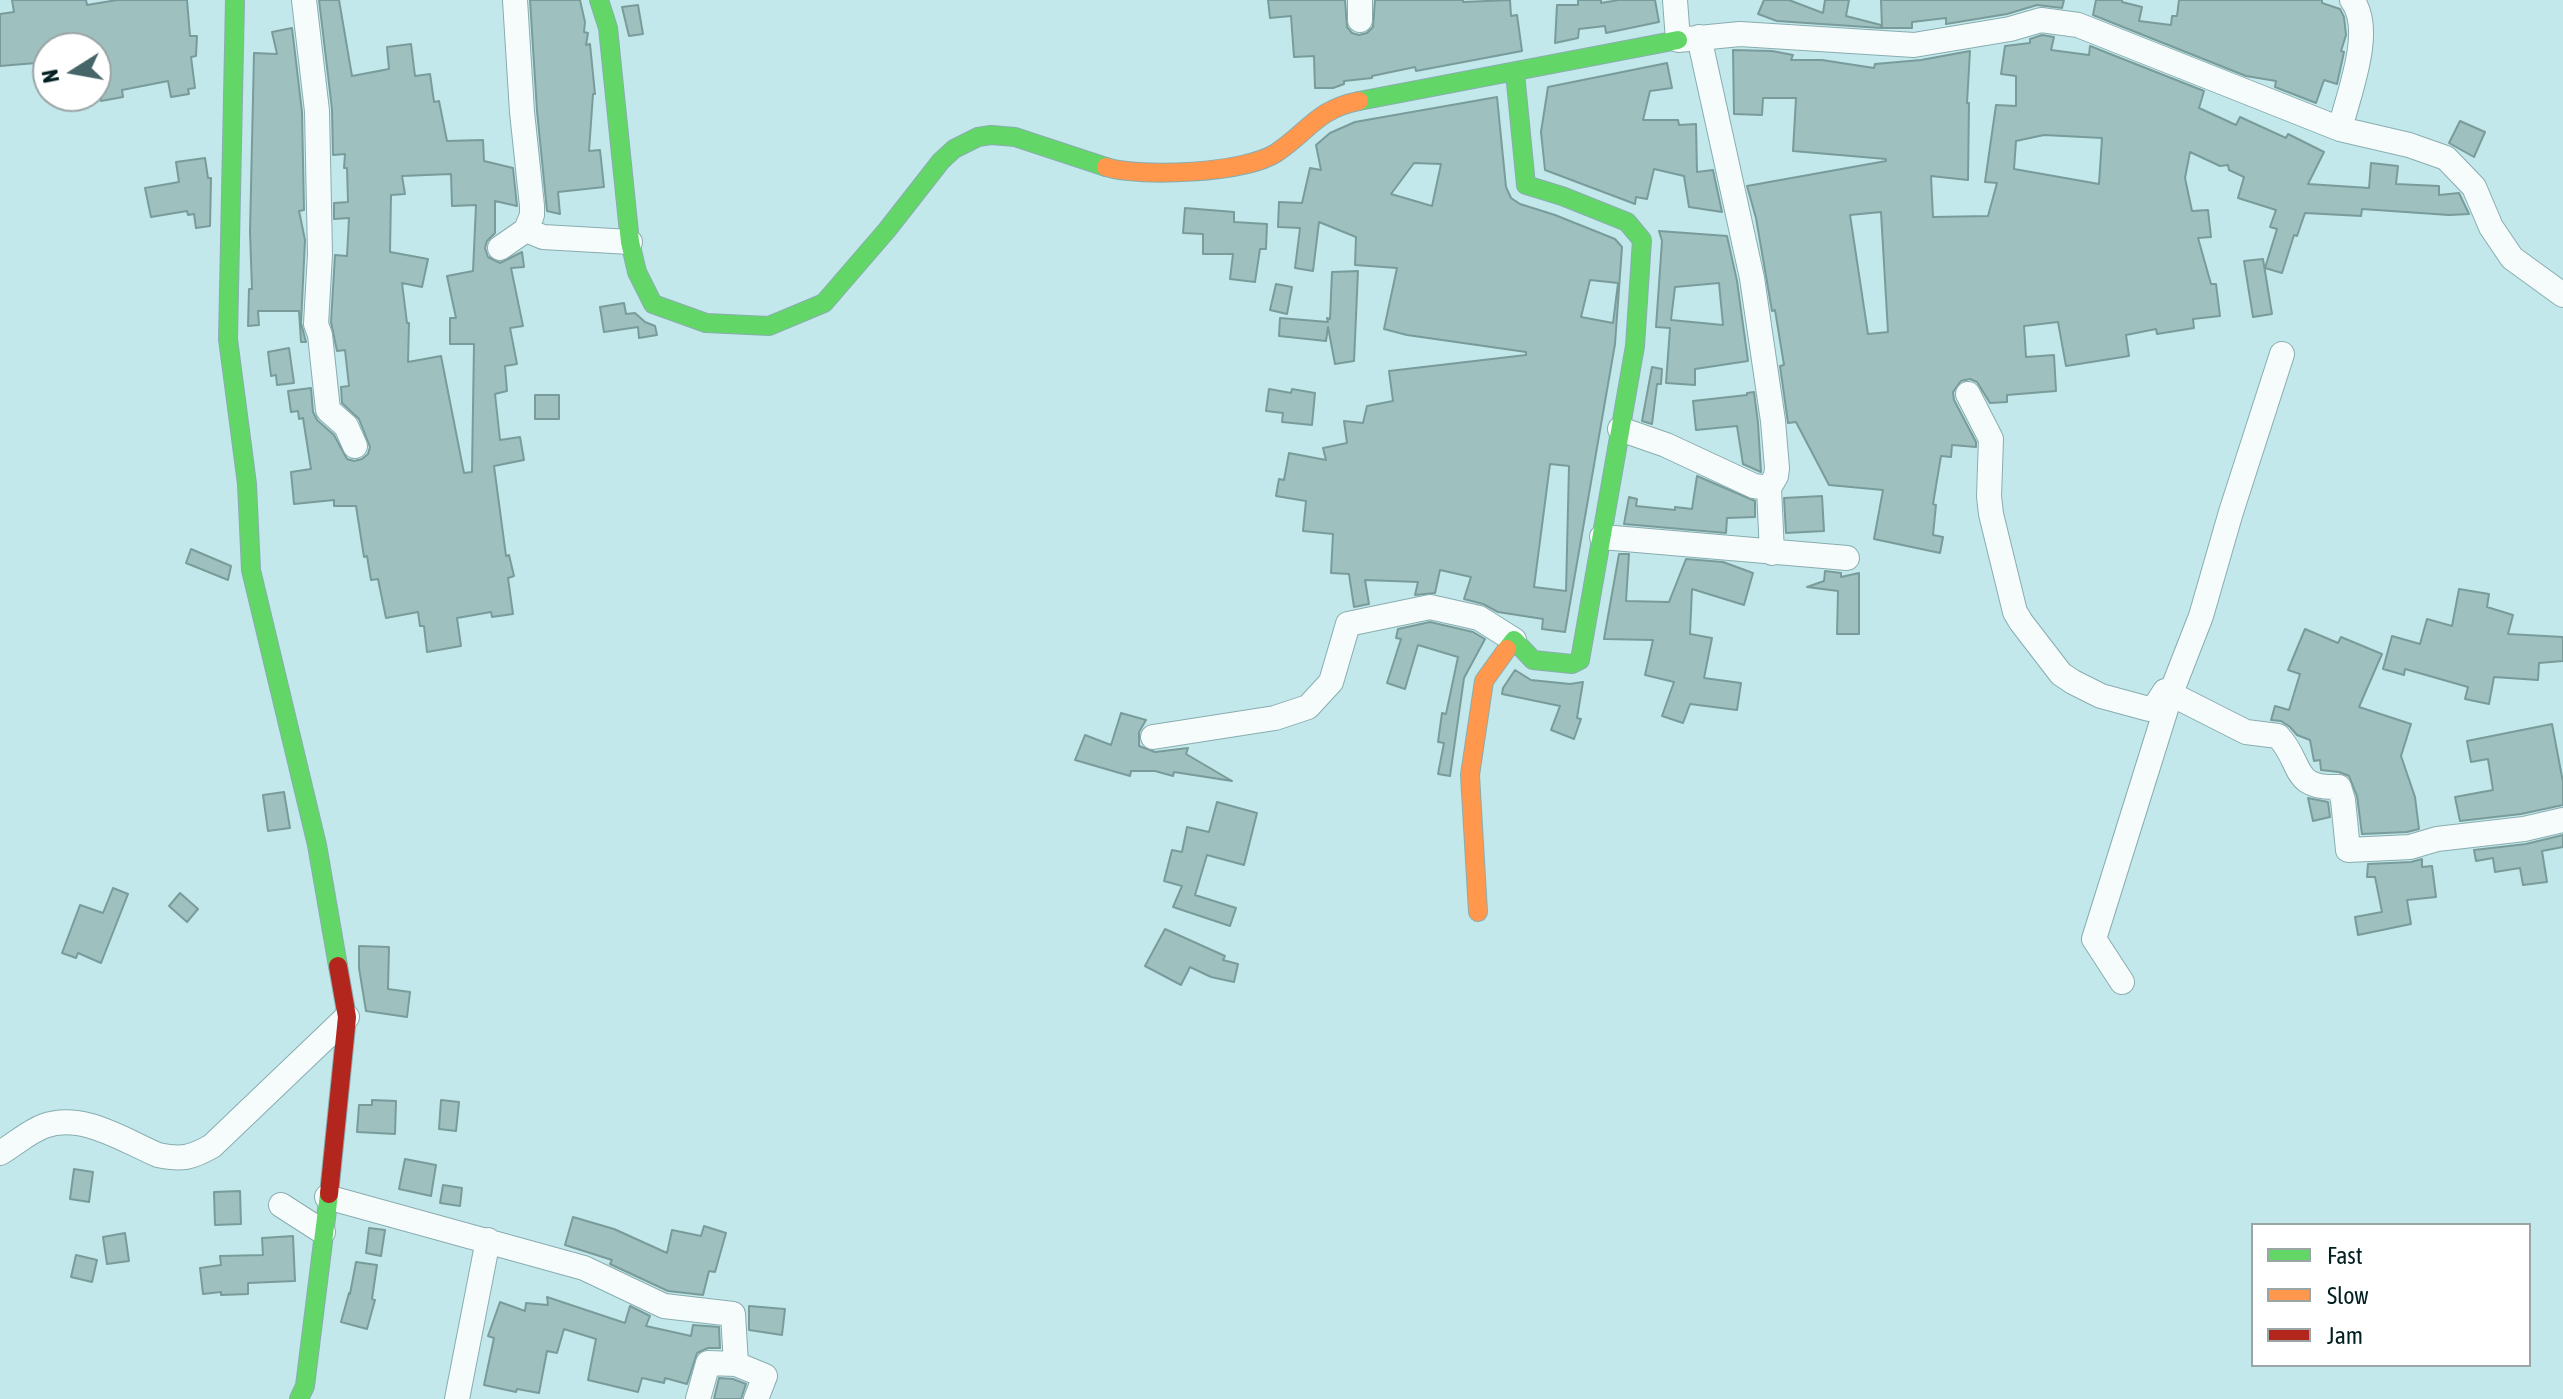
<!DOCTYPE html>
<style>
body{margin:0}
#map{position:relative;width:2563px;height:1399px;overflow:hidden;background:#c2e8eb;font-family:"Asap Condensed",sans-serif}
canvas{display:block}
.legend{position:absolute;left:2251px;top:1223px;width:280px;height:144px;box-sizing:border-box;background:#fff;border:2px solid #9aa5a6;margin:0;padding:10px 14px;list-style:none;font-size:24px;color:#021f21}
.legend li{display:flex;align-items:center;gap:16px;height:40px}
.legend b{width:40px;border:2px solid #9aa5a6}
.north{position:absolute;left:32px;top:32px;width:80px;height:80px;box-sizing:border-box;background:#fff;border:2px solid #9aa5a6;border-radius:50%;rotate:259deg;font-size:22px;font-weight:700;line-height:32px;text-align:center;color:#021f21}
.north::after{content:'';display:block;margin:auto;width:28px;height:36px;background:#456568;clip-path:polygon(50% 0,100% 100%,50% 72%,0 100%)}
</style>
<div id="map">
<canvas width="2563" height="1399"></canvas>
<ul class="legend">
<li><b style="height:10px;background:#63d668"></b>Fast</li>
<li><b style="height:10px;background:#ff974d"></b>Slow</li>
<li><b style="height:10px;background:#b3261e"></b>Jam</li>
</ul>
<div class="north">N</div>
</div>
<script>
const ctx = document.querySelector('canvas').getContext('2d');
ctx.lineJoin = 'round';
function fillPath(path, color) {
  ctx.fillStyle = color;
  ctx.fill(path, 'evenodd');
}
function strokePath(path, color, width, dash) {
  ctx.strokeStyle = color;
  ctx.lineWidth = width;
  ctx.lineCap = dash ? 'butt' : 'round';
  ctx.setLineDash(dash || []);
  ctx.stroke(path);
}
const building = new Path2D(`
 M12,0H86L87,5L117,0H187L190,36H197L196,56L191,57L195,88L188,89L189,94L171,97L168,81L122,90L123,97L101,101L96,48H48V62L0,66V14L14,12Z
 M319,0H339L352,76L389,69L387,47L411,44L415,76L430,74L434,102L439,101L447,141L483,140L484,161L513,168L517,206L495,201V233L487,241L485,248L488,257L500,263L522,252L524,267L511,268L523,326L510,328L517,364L505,366L507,391L495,394L500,440L520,437L524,460L494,466L506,556L509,555L514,576L508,578L513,614L492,617L491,612L457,618L461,646L427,652L424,626H420L418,612L386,618L378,579L371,580L367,556L364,557L356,506H334V500L294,504L291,472L311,469L303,418L299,419L298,411L291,412L288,391L311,388L313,412L317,420L334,435L347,459L354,461L362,459L368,454L370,447L359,419L342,403L341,387L349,386L345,350L337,351L331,322L335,255L347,256L349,218L334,219V203L348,202L347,168H344L345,154L333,155L332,109ZM451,174L452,206L476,205L473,271L447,276L456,318H450V344H474L472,472L464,473L441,356L408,362L409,323H407L402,283L422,287L428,259L390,252L391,195L405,194L402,176Z
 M530,0H580L585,22L584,32L588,33L586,45L590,44L595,94H593L589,151L600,150L604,187L558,192L560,214L547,211L537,111Z
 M1268,0H1345L1347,27L1352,33L1359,35L1367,33L1373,27L1375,0H1463V2L1510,0L1511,16L1517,15L1522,51L1416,71L1415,67L1372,76V78L1344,81V84L1333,88H1315L1314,56L1294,57L1291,16L1270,18Z
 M1578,0H1601V3L1619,0H1655L1659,22L1606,33L1605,26L1579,29L1578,38L1555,43L1557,5H1578Z
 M1764,0H1789L1823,13L1825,0H1849L1846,16L1881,25V28L1777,21L1758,14Z
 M1881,0H2064L2062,8L2037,5L2007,14L1946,24V18L1912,22V28H1882Z
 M2096,0H2122V2L2142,7L2139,21L2171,25L2172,16H2177L2179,0H2322V3L2340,9L2344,17L2346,35L2341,51L2344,52L2337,84L2324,80L2316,103L2275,87L2276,81L2246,76L2093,15Z
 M638,5L643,34L629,36L622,7Z
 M292,28L302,112L304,210L299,211L305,240L301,323L306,342H301L299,311H258L259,325L248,326L249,289H252L250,232L254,53L277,54L272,32Z
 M2042,35L2054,37L2051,50L2089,55L2090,46L2204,91L2199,108L2236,125L2240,117L2286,138L2288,134L2324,152L2308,184L2369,188L2371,163L2398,166L2396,184L2439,186V195L2459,193L2469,214L2449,215L2362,209L2361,216L2305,213L2297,236L2294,235L2282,273L2265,268L2277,229L2270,227L2276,210L2238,198L2244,177L2229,170L2228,165L2220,166L2190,152L2185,178L2192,211L2208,210L2211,237L2198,238L2211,284H2216L2220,316L2193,319L2194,328L2157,334L2156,329L2126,335L2129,356L2066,366L2058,322L2024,326L2026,357L2054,355L2056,391L2007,395V402L1990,403L1977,382L1970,379L1961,381L1953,392L1954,400L1976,442V447L1952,445L1951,457L1941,456L1933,504L1936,505L1933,535L1943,537L1940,553L1874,539L1883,490L1829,485L1796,422L1788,423L1780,366L1784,365L1775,310L1772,311L1756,218L1747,186L1886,161V159L1793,151L1796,98H1763L1762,115L1734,114L1733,50L1772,51L1793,55L1791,60H1822L1874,68L1875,64L1921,60L1970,51L1967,103H1969L1968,180L1931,176L1933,217L1988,216L1997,183L1985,182L1996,105L2016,106V76L2001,74L2005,46L2030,43V39ZM2044,135L2102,138L2099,184L2014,169L2016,141ZM1881,212L1888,332L1868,334L1850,215Z
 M1667,63L1672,88L1650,91L1643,120H1678L1679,125L1696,124L1697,172L1713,170L1722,212L1689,207L1684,176L1654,169L1647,199L1636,197L1635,204L1545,170L1541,132L1548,87Z
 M1497,97L1506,187L1511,198L1520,204L1555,215L1615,239L1622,247L1615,344L1565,632L1542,629L1543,619L1498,612L1483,604L1464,599L1471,577L1440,570L1435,593L1415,595L1418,582L1365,580L1369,604L1354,607L1349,574L1331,573L1333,534L1303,531L1306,501L1276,496L1279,479L1284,480L1289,453L1326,460L1323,448L1347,443L1344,421L1363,423L1367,406L1393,401L1389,371L1526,355V352L1407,335L1384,329L1397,268L1355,265L1356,237L1319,222L1313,271L1295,268L1300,228L1278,227L1279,202L1302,203L1310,168L1321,170L1316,145L1330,133L1355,122ZM1414,163L1441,164L1432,206L1391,194ZM1590,280L1618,283L1613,323L1581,317ZM1550,464L1569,466L1566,591L1534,587Z
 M2460,121L2485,132L2474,157L2449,143Z
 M205,158L208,178H211L210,226L196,228L194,214L188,215L187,211L151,217L145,188L179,182L176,162Z
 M1185,208L1234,212V222L1267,224L1266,249H1260L1255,282L1230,279L1233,254H1203V234L1183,233Z
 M1659,231L1727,236L1737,281L1748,361L1695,369V385L1666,383L1670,328L1656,327L1662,241ZM1719,283L1723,325L1671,320L1675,287Z
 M2263,259L2272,314L2253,317L2244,261Z
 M1358,271L1354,361L1335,364L1328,327L1326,341L1279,336L1280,318L1328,322L1327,318L1330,319L1332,272Z
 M1276,284L1292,287L1287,314L1270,310Z
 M624,303L626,314L635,313L645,322L655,326L657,335L639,338L638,327L604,332L600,307Z
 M289,348L294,383L277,385L276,375L271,376L268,352Z
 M1652,367L1662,369L1661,384H1657L1652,424L1642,421Z
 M1269,389L1291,393L1292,389L1315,393L1312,425L1282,422L1283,413L1266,411Z
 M1754,392L1758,423L1761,472L1743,464L1737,426L1696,430L1693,401L1747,395V393Z
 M535,395H559V419H535Z
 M1697,476L1755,501V517L1727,518L1726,533L1624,524L1629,497L1637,499L1636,506L1675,510V507L1692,509Z
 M1822,496L1824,531L1786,533L1784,498Z
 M191,549L231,566L228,580L186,563Z
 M1619,554H1629L1626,601L1669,602L1686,559L1723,562L1753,573L1744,605L1692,589L1690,634L1712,638L1704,678L1741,683L1737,710L1690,704L1683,723L1662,716L1674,682L1645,675L1653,640L1604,639Z
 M1825,571L1841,573V577L1859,573V634H1837L1838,591L1807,587L1824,581Z
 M2459,589L2489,594L2487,607L2513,615L2508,634L2563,637V661L2539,663L2538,680L2494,677L2489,704L2465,699L2468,687L2405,669L2404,675L2383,669L2392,636L2420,644L2427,619L2452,626Z
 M1430,622L1473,632L1485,639L1464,678L1450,776L1438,774L1444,743L1438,742L1442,713L1446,714L1458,657L1418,645L1405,689L1387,683L1401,639L1396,638L1398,629Z
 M2305,629L2338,643L2341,637L2382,654L2359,707L2411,724L2401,756L2415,797L2419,829L2407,832L2362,834L2357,796L2349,776L2339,772L2321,770L2320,760L2314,761L2310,740L2297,735L2290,727L2281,721L2271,720L2275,706L2289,710L2300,674L2288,670Z
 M1515,670L1531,680L1570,684L1583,682L1577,718L1581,719L1574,739L1551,730L1560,706L1502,694L1503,688Z
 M1121,713L1146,720L1139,732V746L1155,752L1188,748L1186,754L1232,781L1174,772L1173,776L1155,771H1131L1130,776L1075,760L1085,735L1111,745Z
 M2552,724L2563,782V805L2521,814L2460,821L2455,797L2493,790L2488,759L2471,762L2467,741Z
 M284,792L290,828L268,831L263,795Z
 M2308,798L2328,802L2330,817L2313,821Z
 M1217,802L1257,813L1244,865L1207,855L1195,895L1236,908L1230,926L1173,907L1182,886L1164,881L1172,850L1182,852L1187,827L1209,832Z
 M2563,835V847L2542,851L2547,882L2523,885L2520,868L2495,872L2493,858L2476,861L2474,850L2526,844Z
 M2422,859V867L2432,866L2436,897L2407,900L2411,924L2358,935L2355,917L2382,912L2375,877H2367L2368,864L2411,862Z
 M113,888L128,894L101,963L78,953L76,958L62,953L80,905L103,913Z
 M180,893L198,909L187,922L169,906Z
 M1165,929L1225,956L1223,960L1238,964L1234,982L1211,977L1190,967L1181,985L1145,966Z
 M359,946L389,947L388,989L410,992L407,1017L366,1011L359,968Z
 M372,1100L396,1101L395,1134L357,1132L359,1105H372Z
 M441,1100L459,1102L456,1131L439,1129Z
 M405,1159L436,1165L431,1196L399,1189Z
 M74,1169L93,1172L89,1202L70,1199Z
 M443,1185L462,1188L460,1206L440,1203Z
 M240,1191L241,1224L215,1225L214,1192Z
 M573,1217L614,1229L667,1253L672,1230L701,1236L704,1226L726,1233L715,1272L709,1271L703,1295L668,1291L610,1264L612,1260L565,1245Z
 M369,1228L385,1230L381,1256L366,1253Z
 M125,1233L129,1261L107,1264L103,1237Z
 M293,1236L295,1281L248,1283V1294L221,1295V1292L203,1294L200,1268L221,1265L220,1256L263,1255L262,1238Z
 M76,1255L97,1260L92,1282L71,1277Z
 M356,1262L377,1265L372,1299L375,1300L367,1329L341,1322L349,1293L350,1294Z
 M547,1297L625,1323L630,1306L650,1316L646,1326L691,1336L693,1325L719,1327L720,1348H708L697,1353L687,1384L665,1378L664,1383L642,1378L638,1392L588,1380L596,1339L564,1329L557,1353L547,1351L539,1393L517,1389L516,1392L484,1385L494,1338L488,1336L500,1302L525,1311L526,1303L548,1305Z
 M749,1306L785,1309L782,1335L749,1330Z
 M719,1378L733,1379L746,1384L741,1399H714Z`);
const street = new Path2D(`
 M304,0L317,111L320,254L316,324L320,335L328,410L346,426L355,446
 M515,0L522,112L532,206V215L526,230
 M1675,0L1678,40L1740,34L1914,45L2010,29L2041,20L2078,25L2340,129L2409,145L2446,158L2474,187L2491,227L2512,258L2563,295
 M1360,20V0
 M1699,37L1752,278L1773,421L1777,468L1776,476L1769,488
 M2340,129C2348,95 2375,30 2352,0
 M500,248L526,230L543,237L630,242
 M1968,394L1991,439L1989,496L1991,514L2015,612L2021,622L2061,674L2073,682L2101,696L2149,709L2154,708L2165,691L2246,732L2278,736C2304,764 2290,789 2339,787L2343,800L2348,850L2410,847L2437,839L2524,829L2563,820
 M1620,429L1666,445L1754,486L1769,488L1772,553
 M1602,537L1847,558
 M1153,737L1275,718L1308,707L1331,682L1348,624L1430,607L1479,618L1514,640
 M2122,982L2094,939L2171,693L2201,616L2231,512L2282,354
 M0,1153C14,1145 28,1132 44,1126C82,1112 123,1140 158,1155C182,1160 191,1158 212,1146L347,1017
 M327,1197L584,1268L664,1306L733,1314L736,1364L765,1376L756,1399
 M281,1205L323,1232
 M457,1399L488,1240
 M698,1399L708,1363L736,1364`);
const fast = new Path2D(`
 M235,0L228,339L247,484L251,570L317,845L338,966
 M599,0L608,28L630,242L637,272L653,304L706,323L769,326L824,303L887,230L941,161L954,149L978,137L991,135L1015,137L1106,167
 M1359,101L1678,40
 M1507,649L1514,640L1533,660L1572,664L1580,660L1635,346L1642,240L1627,222L1562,196L1526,185L1515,73
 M299,1399L305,1386L329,1194`);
const slow = new Path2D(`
 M1106,167C1141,178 1245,173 1276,153C1308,132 1317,109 1359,101
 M1478,912L1470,775L1484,681L1507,649`);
const jam = new Path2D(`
 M329,1194L347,1017L338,966`);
fillPath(building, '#9ec0be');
strokePath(building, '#799c9b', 2);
strokePath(street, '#89adaf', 26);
strokePath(fast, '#89adaf', 20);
strokePath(slow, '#89adaf', 20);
strokePath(jam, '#89adaf', 20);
strokePath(street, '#f6fcfc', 24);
strokePath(fast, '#63d668', 18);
strokePath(slow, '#ff974d', 18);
strokePath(jam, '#b3261e', 18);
</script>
